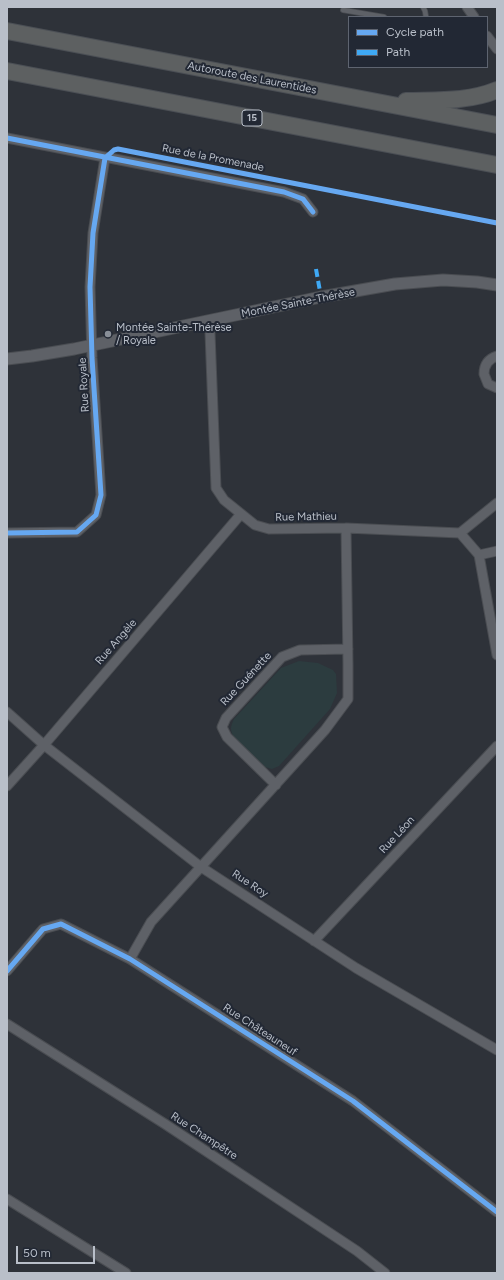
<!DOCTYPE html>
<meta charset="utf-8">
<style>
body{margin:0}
#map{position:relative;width:504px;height:1280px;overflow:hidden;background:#2e3239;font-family:Figtree,sans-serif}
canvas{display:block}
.frame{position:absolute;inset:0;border:8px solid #b9bfc9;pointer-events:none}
.legend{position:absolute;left:348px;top:16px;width:140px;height:52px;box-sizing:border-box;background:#222834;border:1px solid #5e6470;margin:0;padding:5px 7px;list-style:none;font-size:12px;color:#b9bfc9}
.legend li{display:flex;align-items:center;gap:8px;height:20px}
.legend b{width:20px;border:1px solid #5e6470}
.scale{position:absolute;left:16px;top:1246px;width:79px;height:18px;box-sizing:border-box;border:2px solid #b9bfc9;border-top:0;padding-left:5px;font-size:12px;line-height:14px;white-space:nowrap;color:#b9bfc9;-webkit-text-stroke:3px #222834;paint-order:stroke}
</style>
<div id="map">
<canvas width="504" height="1280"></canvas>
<div class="frame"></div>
<ul class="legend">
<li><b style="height:5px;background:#66a8f1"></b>Cycle path</li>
<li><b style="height:5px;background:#3fa9f5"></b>Path</li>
</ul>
<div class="scale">50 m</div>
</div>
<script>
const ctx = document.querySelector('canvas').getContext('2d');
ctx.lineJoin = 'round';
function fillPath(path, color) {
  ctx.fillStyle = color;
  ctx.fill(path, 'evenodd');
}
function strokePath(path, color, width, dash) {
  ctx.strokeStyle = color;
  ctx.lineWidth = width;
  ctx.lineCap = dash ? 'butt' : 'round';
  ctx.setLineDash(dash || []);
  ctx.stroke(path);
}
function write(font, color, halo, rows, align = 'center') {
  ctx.font = font + ' Figtree,sans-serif';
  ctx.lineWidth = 4;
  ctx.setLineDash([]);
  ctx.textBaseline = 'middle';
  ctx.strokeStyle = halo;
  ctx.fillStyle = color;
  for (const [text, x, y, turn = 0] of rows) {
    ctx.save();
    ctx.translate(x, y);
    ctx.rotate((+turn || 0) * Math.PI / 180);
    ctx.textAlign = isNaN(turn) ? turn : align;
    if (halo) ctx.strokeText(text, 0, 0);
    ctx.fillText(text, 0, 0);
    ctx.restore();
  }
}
const green = new Path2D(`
 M299,661L318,663L333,670L336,674L337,693L330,709L279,766L272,769L265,767L234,738C230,730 230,727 234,719L281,668Z`);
const service = new Path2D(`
 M423,7L425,11L426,17
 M343,10L384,17`);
const minor = new Path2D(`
 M467,7L474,17
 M487,36L497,49
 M7,138L284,192L303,199L313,212
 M209,321L210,333L216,488L224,500L255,525L269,529L346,528L460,533L479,555L497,655
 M497,356C488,359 484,365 484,374L488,384L497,388
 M7,533L77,532L96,515L101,495L92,358L90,287L93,233L105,158
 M460,533L497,503
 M479,555L497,551
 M7,712L44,745L201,867L356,968L497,1050
 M276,785L227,737L222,727L226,718L282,657L300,650L348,649
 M7,786L44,745L241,514
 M314,941L497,746
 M130,959L151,922L325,730L348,699V665L346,528
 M7,971L43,929L61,924L130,959L353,1101L497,1212
 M7,1024L165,1124L357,1251L385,1273
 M7,1199L126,1273`);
const tertiary = new Path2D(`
 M7,359L32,356L74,349L321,297L395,284L443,280L477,282L497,285`);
const motorway = new Path2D(`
 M7,31L497,125
 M7,71L497,165
 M406,101C437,100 468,102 497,90`);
const quiet = new Path2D(`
 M316,269L321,297`);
const cycleway = new Path2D(`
 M7,138L284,192L303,199L313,212
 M105,158L114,150L118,149L497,223
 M7,533L77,532L96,515L101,495L92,358L90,287L93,233L105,158
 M7,971L43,929L61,924L130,959L353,1101L497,1212`);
const markers = [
 [108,334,4,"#888e97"]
];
const shields = [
 [252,118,20]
];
const shieldNames = [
 ["15",252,118]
];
const streetNames = [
 ["Autoroute des Laurentides",252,78,11],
 ["Rue de la Promenade",213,158,11],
 ["Montée Sainte-Thérèse",298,303,-11],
 ["Rue Royale",84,385,-93],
 ["Rue Mathieu",306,517,-1],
 ["Rue Angèle",116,642,-49],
 ["Rue Guénette",246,679,-47],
 ["Rue Léon",397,835,-47],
 ["Rue Roy",250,884,33],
 ["Rue Châteauneuf",260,1030,33],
 ["Rue Champêtre",204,1136,33]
];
const poiNames = [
 ["Montée Sainte-Thérèse",116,328],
 ["/ Royale",116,341]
];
fillPath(green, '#2c3c3f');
strokePath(service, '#4a4d52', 6);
strokePath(minor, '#4a4d52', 11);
strokePath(tertiary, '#4a4d52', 13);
strokePath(motorway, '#4b4f55', 18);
strokePath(service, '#5e6167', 4.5);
strokePath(minor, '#5e6167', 9);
strokePath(tertiary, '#5e6167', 11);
strokePath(motorway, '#5d6061', 16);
strokePath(quiet, '#3fa9f5', 4, [8, 4]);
strokePath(cycleway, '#66a8f1', 5);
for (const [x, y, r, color] of markers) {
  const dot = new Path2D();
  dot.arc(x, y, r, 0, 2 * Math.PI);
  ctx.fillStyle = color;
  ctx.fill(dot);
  strokePath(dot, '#222834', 1.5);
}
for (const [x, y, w] of shields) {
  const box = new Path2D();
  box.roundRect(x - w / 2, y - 8, w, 16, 3);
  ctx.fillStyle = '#222834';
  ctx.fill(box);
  strokePath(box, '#b9bfc9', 1);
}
write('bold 10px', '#b9bfc9', null, shieldNames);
write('11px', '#b9bfc9', '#222834', streetNames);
write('11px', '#b9bfc9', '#222834', poiNames, 'left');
</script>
